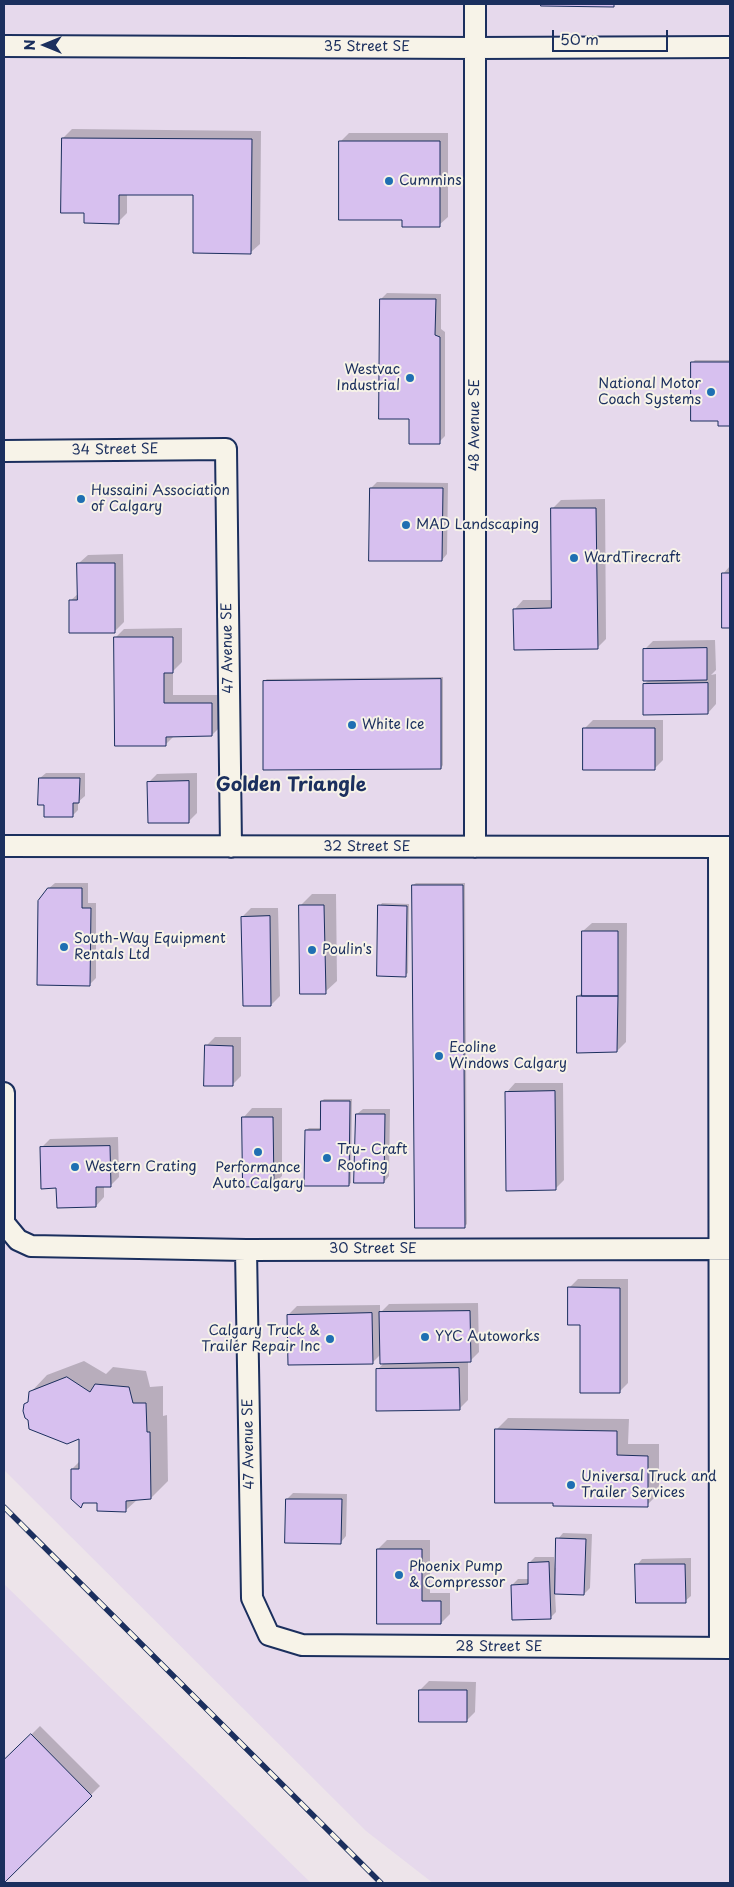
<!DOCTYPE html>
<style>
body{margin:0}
#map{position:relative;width:734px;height:1887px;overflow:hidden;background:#ede4ea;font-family:"Playpen Sans",sans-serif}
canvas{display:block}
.frame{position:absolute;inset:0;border:5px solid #1b2f5e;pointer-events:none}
.north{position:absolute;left:20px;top:20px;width:50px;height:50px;-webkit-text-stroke:4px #f7f3e8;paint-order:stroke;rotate:270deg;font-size:14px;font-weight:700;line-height:20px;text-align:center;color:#1b2f5e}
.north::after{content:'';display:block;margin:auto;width:18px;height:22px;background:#1b2f5e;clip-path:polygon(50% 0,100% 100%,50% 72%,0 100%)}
.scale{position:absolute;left:552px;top:30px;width:116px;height:22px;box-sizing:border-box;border:2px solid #1b2f5e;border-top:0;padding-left:6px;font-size:15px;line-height:18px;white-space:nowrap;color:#1b2f5e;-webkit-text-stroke:4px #f7f3e8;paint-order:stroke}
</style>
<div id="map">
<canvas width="734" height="1887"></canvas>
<div class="frame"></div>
<div class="north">N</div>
<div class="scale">50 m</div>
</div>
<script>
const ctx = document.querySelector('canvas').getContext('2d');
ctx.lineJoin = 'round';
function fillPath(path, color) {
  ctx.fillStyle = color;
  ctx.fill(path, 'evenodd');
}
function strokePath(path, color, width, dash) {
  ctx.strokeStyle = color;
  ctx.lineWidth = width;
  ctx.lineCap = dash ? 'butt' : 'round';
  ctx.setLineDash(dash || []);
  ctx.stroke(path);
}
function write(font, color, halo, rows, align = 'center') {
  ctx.font = font + ' "Playpen Sans",sans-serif';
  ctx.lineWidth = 4;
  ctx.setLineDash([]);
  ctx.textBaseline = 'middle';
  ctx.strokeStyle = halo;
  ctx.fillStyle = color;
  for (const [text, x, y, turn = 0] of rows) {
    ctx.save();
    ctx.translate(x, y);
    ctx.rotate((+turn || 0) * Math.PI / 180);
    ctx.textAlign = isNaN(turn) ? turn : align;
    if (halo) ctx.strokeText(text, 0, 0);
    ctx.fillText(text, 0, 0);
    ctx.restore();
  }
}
const built = new Path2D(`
 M4,4H730V1883H433L366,1831L4,1470Z
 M4,1584L311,1883H4Z`);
const shadow = new Path2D(`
 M543,4H615L613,6Z
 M72,129L261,131L260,244L251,252L195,194H127V213L118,222L85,212L63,138Z
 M349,133H448V217L439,225L403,219L340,142Z
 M387,293L441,294V329L445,332V436L439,442L381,299Z
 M695,360H730V425H719V420L692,363Z
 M377,482L448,483L447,554L442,560L371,488Z
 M605,499L606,639L597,648L515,609L523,600H553L552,509L561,500Z
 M123,554L124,622L115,631L70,601L79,593V563L88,555Z
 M730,566V627H724L723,574Z
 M182,628V662L173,671V695H221V726L212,735L174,736L165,745L115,638L124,629Z
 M715,640L716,670L711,675L716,674V704L708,713L644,684L649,680L644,650L653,641Z
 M443,677V765L441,768L264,681L267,679Z
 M593,720H663V760L654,769L584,729Z
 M46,773H85V796L78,802V810L72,816L45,803L40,778Z
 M197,773V813L189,821L148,783L157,774Z
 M55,883H88V903H96V978L90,984L48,889Z
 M416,883H465L467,1224L465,1226L413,885Z
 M312,894H336L337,981L325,992L300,906Z
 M382,903L409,904L408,973L405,975L380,906Z
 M251,908H278L280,996L271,1005L242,917Z
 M592,923H627L626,1042L617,1051L578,996L583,992V931Z
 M215,1037H241V1076L232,1085L206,1046Z
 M515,1083H563L564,1180L555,1189L507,1092Z
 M324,1099H352L351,1183L348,1185L306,1130L309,1128H321L322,1101Z
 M252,1108H282V1176L273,1185L244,1117Z
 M363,1109H390L389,1176L384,1182L357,1114Z
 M118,1137L119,1177L110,1186H104V1197L96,1206L58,1187L41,1148L50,1139Z
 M578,1279H628V1383L619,1392L581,1323L569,1288Z
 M478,1303L479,1352L470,1361H468V1400L459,1409L377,1370L385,1362L381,1354L372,1363L288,1315L297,1306L380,1305V1313L389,1304Z
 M84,1361L106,1374L113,1367L146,1371L150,1387L163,1386V1416L167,1415L168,1481L151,1498L138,1499L126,1510L99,1501H86L81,1507L72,1469L80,1461V1437L29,1401L30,1393L47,1375Z
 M508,1418L629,1419L628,1444H659V1493L647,1505L497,1429Z
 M293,1493L347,1494L346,1536L341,1542L287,1499Z
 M563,1533L592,1534L590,1588L584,1594L555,1593L556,1612L550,1618L512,1585L518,1579H529V1563L535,1557H554L555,1568H557L558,1539Z
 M387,1540H430V1593H450V1614L441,1623H378V1549Z
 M691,1558V1596L685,1601L637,1565L642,1559Z
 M429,1681L476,1682L475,1712L466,1721L420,1690Z
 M40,1726L100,1786L4,1881V1762Z`);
const building = new Path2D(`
 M541,4H614V7L541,6Z
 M62,138L252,139L251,254L193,253V195H119V224L84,223V213H61Z
 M339,141H440V227H402V220H339Z
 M380,299H436L435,335L440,337V444H409V419H379Z
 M691,362H730V426H718V421H691Z
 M370,488H443L442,561H369Z
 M551,508H596L598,649L514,650L513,609L551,608Z
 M77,563H115V633H69V600H77Z
 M722,573H730V628H722Z
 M114,637H173V673H164V703H212V736L166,737V746H115Z
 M707,648V680L643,681V649Z
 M441,679V769L263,770V681Z
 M708,683V714L643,715V684Z
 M583,728H655V770H583Z
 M39,778H80L79,803H73V817H44V805H38Z
 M189,781V823H148L147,782Z
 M412,885H463L465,1228H415Z
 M48,888H82V908H91L90,986L37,985L38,901Z
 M299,905H324L326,994H300Z
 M378,905L407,906L406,977L377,976Z
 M270,916L271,1006H243L241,917Z
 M582,931H618V996H582Z
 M577,996H618L617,1052L577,1053Z
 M205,1045L233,1046V1086H204Z
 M555,1091L556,1190L506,1191L505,1092Z
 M321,1101H350L349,1186H304L305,1130H320Z
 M356,1114H385L384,1183H354Z
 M242,1117H273L274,1186L243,1187Z
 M110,1146L111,1187H96V1207L57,1208L56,1188L41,1189L40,1147Z
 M568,1287L620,1288V1393H580V1325H568Z
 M470,1311L471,1362L380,1364L379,1312Z
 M372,1313L373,1364L288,1365L287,1315Z
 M459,1368L460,1410L376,1411V1369Z
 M67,1377L90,1392L95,1384L129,1387L133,1403H146L147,1432H150L151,1499L126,1501V1512L97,1511V1503H83L81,1508L71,1499V1469H79V1439L67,1444L29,1429L28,1420L25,1418L23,1411L24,1404L28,1402L29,1392Z
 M495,1429L617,1431V1455L648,1456V1507L553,1506V1503H495Z
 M286,1499H342L341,1544L285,1543Z
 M556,1538L586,1539L584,1595L555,1594Z
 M377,1549H422V1601H441V1624H377Z
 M549,1562L551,1619L512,1620L511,1585L528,1584V1563Z
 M635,1564H685L686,1603H636Z
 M419,1690H467V1722H419Z
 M31,1734L92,1796L4,1883V1760Z`);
const minor = new Path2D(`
 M475,4V847
 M4,46L475,48L730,47
 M4,451L226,449L231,847
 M4,846L730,847
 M719,847L720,1648
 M4,1093V1223L18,1240L31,1246L246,1250L730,1249
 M246,1250L252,1598L269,1635L302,1645L730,1648`);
const rail = new Path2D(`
 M4,1507L381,1883`);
const markers = [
 [389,181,5,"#1f6fb2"],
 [410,378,5,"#1f6fb2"],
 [711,392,5,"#1f6fb2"],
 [81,499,5,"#1f6fb2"],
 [406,525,5,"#1f6fb2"],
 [574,558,5,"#1f6fb2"],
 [352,725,5,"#1f6fb2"],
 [64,947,5,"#1f6fb2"],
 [312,950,5,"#1f6fb2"],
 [439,1056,5,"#1f6fb2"],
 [258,1152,5,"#1f6fb2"],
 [327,1158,5,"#1f6fb2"],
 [75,1167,5,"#1f6fb2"],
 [425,1337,5,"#1f6fb2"],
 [330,1339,5,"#1f6fb2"],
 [571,1485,5,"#1f6fb2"],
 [399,1575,5,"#1f6fb2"]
];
const streetNames = [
 ["35 Street SE",367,47],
 ["48 Avenue SE",475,425,-90],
 ["34 Street SE",115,450,-1],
 ["47 Avenue SE",228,648,-91],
 ["32 Street SE",367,847],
 ["30 Street SE",373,1249],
 ["47 Avenue SE",249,1444,-91],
 ["28 Street SE",499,1647]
];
const poiNames = [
 ["Cummins",399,181],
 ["Westvac",400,370,"right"],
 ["Industrial",400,386,"right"],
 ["National Motor",701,384,"right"],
 ["Coach Systems",701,400,"right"],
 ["Hussaini Association",91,491],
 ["of Calgary",91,507],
 ["MAD Landscaping",416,525],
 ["WardTirecraft",584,558],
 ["White Ice",362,725],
 ["South-Way Equipment",74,939],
 ["Rentals Ltd",74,955],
 ["Poulin's",322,950],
 ["Ecoline",449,1048],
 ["Windows Calgary",449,1064],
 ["Tru- Craft",337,1150],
 ["Roofing",337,1166],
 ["Western Crating",85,1167],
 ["Performance",258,1168,"center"],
 ["Auto Calgary",258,1184,"center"],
 ["Calgary Truck &",320,1331,"right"],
 ["Trailer Repair Inc",320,1347,"right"],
 ["YYC Autoworks",435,1337],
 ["Universal Truck and",581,1477],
 ["Trailer Services",581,1493],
 ["Phoenix Pump",409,1567],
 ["& Compressor",409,1583]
];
const districtNames = [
 ["Golden Triangle",291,786]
];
fillPath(built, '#e6d9ec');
fillPath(shadow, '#0003');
fillPath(building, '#d7c0ef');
strokePath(building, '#1b2f5e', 1);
strokePath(minor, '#1b2f5e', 24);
strokePath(minor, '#f7f3e8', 20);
strokePath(rail, '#1b2f5e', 5.5);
strokePath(rail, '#f7f3e8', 4, [11]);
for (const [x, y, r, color] of markers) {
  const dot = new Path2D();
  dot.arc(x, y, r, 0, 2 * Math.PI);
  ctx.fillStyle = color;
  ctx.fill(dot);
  strokePath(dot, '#f7f3e8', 2);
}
write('14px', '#1b2f5e', '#f7f3e8', streetNames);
write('14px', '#1b2f5e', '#f7f3e8', poiNames, 'left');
write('bold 19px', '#1b2f5e', '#f7f3e8', districtNames);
</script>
